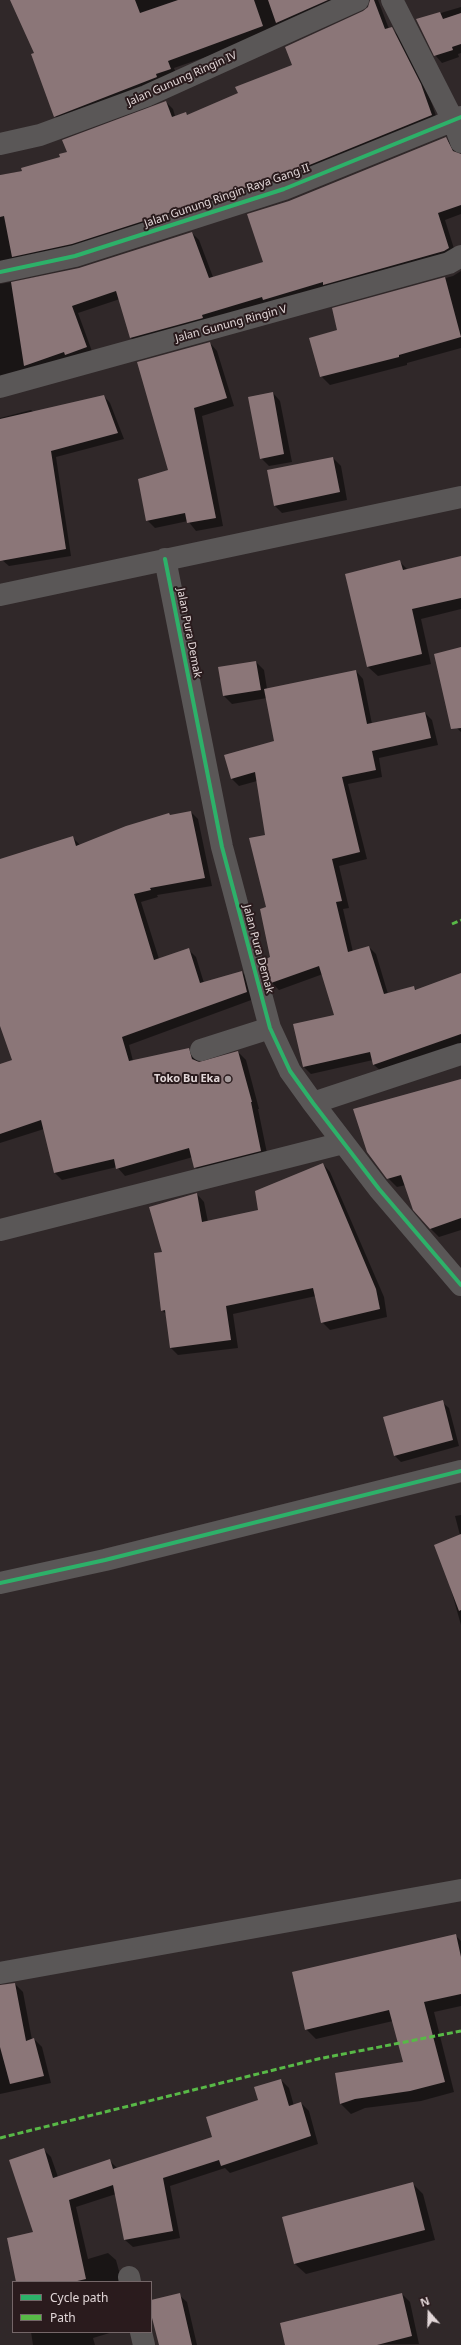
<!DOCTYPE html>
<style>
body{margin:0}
#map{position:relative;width:461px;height:2345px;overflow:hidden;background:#302829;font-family:"Noto Sans",sans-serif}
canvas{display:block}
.legend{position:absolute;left:12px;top:2281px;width:140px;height:52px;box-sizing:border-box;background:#2a1b1d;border:1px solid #746668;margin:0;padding:5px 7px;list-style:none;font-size:12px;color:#e2d7d8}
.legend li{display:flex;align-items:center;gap:8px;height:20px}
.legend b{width:20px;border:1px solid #746668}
.north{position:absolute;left:409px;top:2293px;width:40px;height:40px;-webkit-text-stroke:3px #2a1b1d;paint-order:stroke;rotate:340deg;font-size:11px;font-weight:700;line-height:16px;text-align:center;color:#e2d7d8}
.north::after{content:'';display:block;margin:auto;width:14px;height:18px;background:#e2d7d8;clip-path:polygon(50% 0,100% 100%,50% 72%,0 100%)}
</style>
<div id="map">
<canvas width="461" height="2345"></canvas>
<ul class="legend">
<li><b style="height:5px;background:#2db169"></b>Cycle path</li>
<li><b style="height:5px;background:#58b947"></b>Path</li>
</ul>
<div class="north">N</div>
</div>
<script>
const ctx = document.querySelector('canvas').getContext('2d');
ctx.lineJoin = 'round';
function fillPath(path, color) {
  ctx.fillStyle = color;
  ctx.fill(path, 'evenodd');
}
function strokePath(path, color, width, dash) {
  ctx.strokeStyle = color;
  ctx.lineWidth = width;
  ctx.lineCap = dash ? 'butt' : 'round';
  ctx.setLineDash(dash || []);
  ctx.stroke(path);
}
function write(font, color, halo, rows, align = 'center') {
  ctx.font = font + ' "Noto Sans",sans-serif';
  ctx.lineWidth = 4;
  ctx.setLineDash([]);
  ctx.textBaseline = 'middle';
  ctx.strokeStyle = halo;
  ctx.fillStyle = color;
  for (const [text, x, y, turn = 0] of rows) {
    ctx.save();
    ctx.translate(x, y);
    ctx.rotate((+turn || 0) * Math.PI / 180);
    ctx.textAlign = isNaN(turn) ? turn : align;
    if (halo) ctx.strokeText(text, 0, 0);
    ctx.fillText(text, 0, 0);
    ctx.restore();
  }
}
const shadow = new Path2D(`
 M11,0H350L284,30L174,68L177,76L62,123L55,116L35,54Z
 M370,0H378L389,29L391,28L398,35L428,92L438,122L287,184L0,269V175L23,171L61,158L166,102L173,109L175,116L186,113L188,116L239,93L293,66L364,12L369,7Z
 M461,7V53L458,54L459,57L442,63L435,55L417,20Z
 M446,138L453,145L457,154L461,155V214L445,220L456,255L138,345L131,338L120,299L78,313L93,354L0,385V284L79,269L192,233L199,240L213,277L264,262L289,202Z
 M461,271V348L407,363V365L330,385L321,376L339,331L333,309L453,276Z
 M210,343L217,351L234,406L202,416L223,526L196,531L188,521L155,528L147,520L169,470Z
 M273,393L280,401L292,462L269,466L261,458Z
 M104,396L110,403L124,439L56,457L71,556L9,566L2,560L0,547V418L31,410L35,413Z
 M333,458L341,466L347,500L282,513L274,505Z
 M461,557V609L421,619L431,664L378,676L368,667L400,562L408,570Z
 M461,648V732L451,722Z
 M256,662L264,670L267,689L356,671L363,679L372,724L425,713L432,720L438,745L379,758L382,777L348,784L367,859L339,866L349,908L343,909L353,952L369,947L376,954L388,994L414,987L417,991L461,976V1044L382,1072L374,1065L373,1060L311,1074L304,1067L336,1016L323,974L279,990L272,983L269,964L271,958L267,908L266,835L257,781L239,786L231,778L275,742L267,698L232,704L224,696Z
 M191,812L198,819L212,886L157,895L158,897L141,902L159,959L189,950L196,957L204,983L242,972L249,979L254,999L129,1045L133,1061L188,1049L196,1056L198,1063L238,1052L246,1060L259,1109H258L268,1158L203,1175L195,1167L193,1157L125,1176L117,1167L62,1180L55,1173L44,1129L0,1143V1065L13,1060L0,1024V860L72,837L80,845L169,814L171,816Z
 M461,1080V1230L439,1237L430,1228L406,1185L397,1187L388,1178Z
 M323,1164L330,1172L384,1297L387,1317L330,1330L322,1322L316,1296L233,1314L238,1348L178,1355L171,1348L167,1315L162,1310L163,1253L197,1194L204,1202L208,1222L259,1211Z
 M442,1402L449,1408L459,1446L401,1462L395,1456L384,1418Z
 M461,1515V1625L450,1586L460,1535L455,1516Z
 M455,1935L461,1941V2006L434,2012L454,2092L421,2101L365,2108L351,2114L341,2104L336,2074L404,2062L393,2021L316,2039L306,2029Z
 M15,1984L23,1992L32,2040L34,2039L42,2047L51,2083L0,2094V1986Z
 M281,2080L289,2088L294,2106L301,2103L309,2111L318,2144L230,2173L225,2168L170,2186L180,2238L133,2247L125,2240L116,2194L76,2207L88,2259L108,2253L116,2260L122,2282H17L34,2233L43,2149L51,2157L58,2177L109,2160L117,2168L213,2138Z
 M412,2183L423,2194L435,2240L306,2274L295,2264L283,2218Z
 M402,2294L410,2302L419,2344L286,2345Z
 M179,2295L187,2302L197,2345H160L151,2301Z
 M31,2332H113L93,2338L95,2345H33Z`);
const building = new Path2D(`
 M10,0H135L140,13L178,0H254L263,26L168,61L171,69L156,74L157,77L54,117L31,54L34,53Z
 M268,0H328L276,23Z
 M370,0H374L385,29L392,27L421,84L432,115L280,177L72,244L12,257L4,216L0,217V175L22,171L21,168L60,157L59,154L67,152L62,140L166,101L172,117L186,112L187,115L238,93L235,87L292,65L285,47L363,11L368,7Z
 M440,12L443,19L461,13V44L452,47L453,50L434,56L416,19Z
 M446,137L453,151L461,154V205L438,213L449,248L444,251L323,285V282L263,300L262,297L202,315L203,318L130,338L116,291L72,306L87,347L65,355L64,352L24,366L11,282L79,268L192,232L209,278L263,262L247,214L289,201Z
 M445,277L461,337L399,355V357L320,377L309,338L337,330L332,308Z
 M210,342L227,398L194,408L216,518L187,523L185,513L146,521L138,479L168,470L137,362Z
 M273,392L284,454L260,459L248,397Z
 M104,395L118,433L51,451L66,549L0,561V419Z
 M333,457L340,492L274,506L267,470Z
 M461,556V598L412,609L422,654L367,667L345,574L400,560L403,570Z
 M461,647V728L451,729L434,654Z
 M256,661L261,690L223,696L218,667Z
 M356,670L367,724L425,712L431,738L372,751L376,770L342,777L360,852L332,859L342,901L336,902L348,952L369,946L384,994L414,986L415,990L461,973V1034L373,1065L370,1052L303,1067L293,1024L334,1015L319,966L271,983L266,964L268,963L266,959L270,957L260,909L266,907L249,838L265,835L255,772L231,779L224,755L274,741L264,689Z
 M191,811L205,878L150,888L151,890L134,894L154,960L189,948L200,983L242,971L247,992L122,1037L129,1061L189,1048L192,1059L199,1062L238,1051L252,1102H251L261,1151L194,1168L189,1148L116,1169L114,1159L54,1173L41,1120L0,1134V1064L12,1060L0,1026V859L73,836L76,846L126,826L169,813L170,815Z
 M461,1079V1218L430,1229L413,1210L401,1175L387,1179L367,1152L353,1109Z
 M323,1163L376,1289L380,1309L321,1323L313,1288L226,1306L231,1340L170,1348L165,1310L161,1311L154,1253L162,1252L149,1207L197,1193L202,1222L258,1210L255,1191Z
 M443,1400L453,1440L394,1456L383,1417Z
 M461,1534V1610L459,1611L434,1545Z
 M456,1934L461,1957V1994L424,2002L445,2082L410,2091L355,2099L340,2104L335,2073L403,2062L389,2010L305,2030L292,1972Z
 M15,1983L26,2041L34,2038L44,2076L10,2084L0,2047V1985Z
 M281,2079L289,2106L301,2102L311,2136L221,2166L219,2160L163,2178L173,2231L124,2240L113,2185L69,2200L86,2279L73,2282H16L7,2238L33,2232L9,2160L44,2148L53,2178L110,2159L113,2169L212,2137L206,2117L258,2100L254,2087Z
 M413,2182L425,2230L294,2264L282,2217Z
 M180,2293L192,2345H159L151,2314V2300Z
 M402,2293L412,2336L377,2345H285L280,2323Z`);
const minor = new Path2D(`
 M392,0L453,120L461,142
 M0,144L40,135L146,96L358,0
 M0,272L75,256L284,189L461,117
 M0,387L449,263L461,256
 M165,559L222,847L270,1028L290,1071L313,1103L379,1189L461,1285
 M0,595L461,497
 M201,1050L270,1028
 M313,1103L461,1054
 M0,1230L343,1143
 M0,1583L105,1560L461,1471
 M0,1973L461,1890
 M129,2277L130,2282
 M141,2332L144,2345`);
const quiet = new Path2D(`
 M452,924L461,920
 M0,2138L318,2059L461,2031`);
const cycleway = new Path2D(`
 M0,272L75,256L284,189L461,117
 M165,559L222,847L270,1028L290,1071L313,1103L379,1189L461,1285
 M0,1583L105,1560L461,1471`);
const markers = [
 [228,1079,4,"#a49a9b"]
];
const streetNames = [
 ["Jalan Gunung Ringin IV",182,79,-24],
 ["Jalan Gunung Ringin Raya Gang II",227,196,-19],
 ["Jalan Gunung Ringin V",231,324,-15],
 ["Jalan Pura Demak",189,633,79],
 ["Jalan Pura Demak",258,949,75]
];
const poiNames = [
 ["Toko Bu Eka",220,1079]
];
fillPath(shadow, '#0007');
fillPath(building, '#8b7678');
strokePath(minor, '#5a5757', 22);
strokePath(quiet, '#58b947', 3, [6, 3]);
strokePath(cycleway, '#2db169', 4);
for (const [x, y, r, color] of markers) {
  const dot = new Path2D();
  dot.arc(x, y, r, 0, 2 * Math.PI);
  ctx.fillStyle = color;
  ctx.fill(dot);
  strokePath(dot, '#2a1b1d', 1.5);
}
write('11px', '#e2d7d8', '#2a1b1d', streetNames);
write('bold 11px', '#e2d7d8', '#2a1b1d', poiNames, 'right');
</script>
